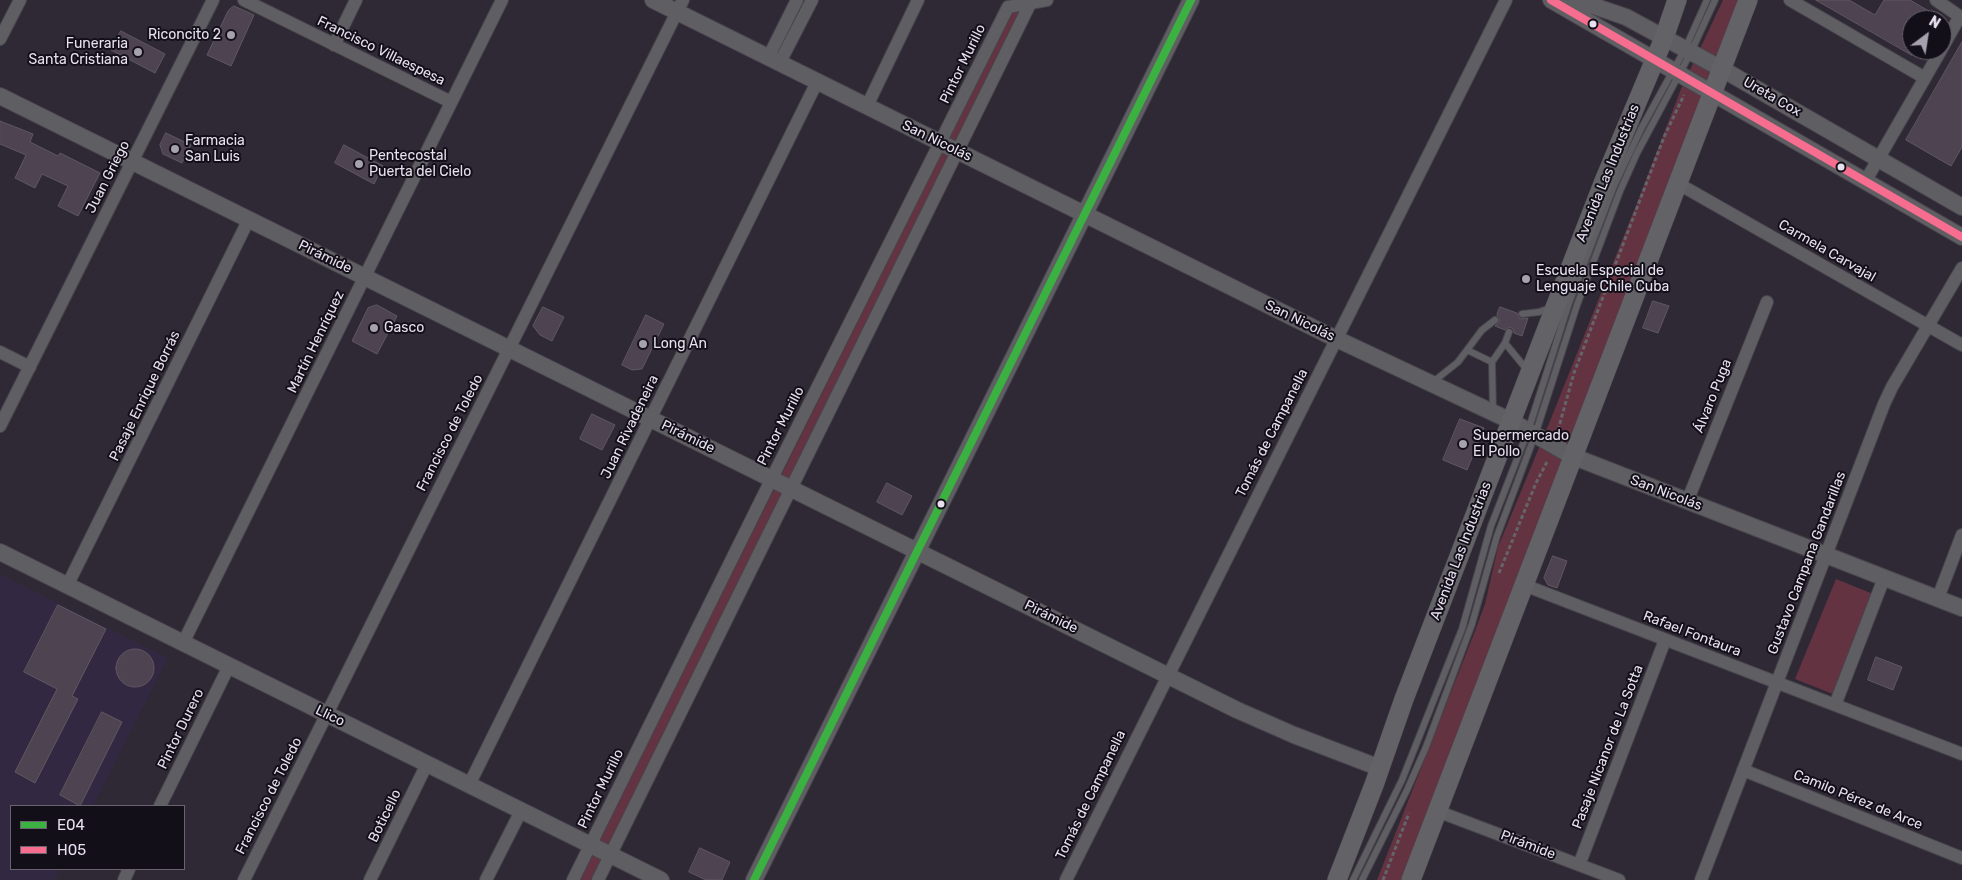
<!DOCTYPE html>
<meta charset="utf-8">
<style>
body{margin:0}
#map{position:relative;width:1962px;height:880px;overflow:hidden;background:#2e2934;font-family:Rubik,sans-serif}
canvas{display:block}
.legend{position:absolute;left:10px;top:805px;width:175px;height:65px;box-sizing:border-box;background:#130f19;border:1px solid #68636f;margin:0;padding:6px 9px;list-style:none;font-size:15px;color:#e7e1ef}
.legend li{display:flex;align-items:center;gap:10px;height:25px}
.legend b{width:25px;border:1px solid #68636f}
.north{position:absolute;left:1902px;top:10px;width:50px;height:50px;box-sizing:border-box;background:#130f19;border:1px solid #68636f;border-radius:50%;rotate:31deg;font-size:14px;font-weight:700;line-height:20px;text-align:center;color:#e7e1ef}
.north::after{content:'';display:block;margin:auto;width:18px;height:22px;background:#a6a1ae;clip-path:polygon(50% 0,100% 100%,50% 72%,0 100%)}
</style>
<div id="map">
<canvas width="1962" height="880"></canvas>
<ul class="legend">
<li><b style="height:6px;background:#3ab140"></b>E04</li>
<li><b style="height:6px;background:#f76d8f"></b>H05</li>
</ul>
<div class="north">N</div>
</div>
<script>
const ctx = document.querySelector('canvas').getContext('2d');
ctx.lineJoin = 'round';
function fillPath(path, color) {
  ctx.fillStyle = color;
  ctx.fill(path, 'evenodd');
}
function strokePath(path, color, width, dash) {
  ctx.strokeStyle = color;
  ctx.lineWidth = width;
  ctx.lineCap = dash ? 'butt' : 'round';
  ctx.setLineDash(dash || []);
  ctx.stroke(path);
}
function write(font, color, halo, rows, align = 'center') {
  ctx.font = font + ' Rubik,sans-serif';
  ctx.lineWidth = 4;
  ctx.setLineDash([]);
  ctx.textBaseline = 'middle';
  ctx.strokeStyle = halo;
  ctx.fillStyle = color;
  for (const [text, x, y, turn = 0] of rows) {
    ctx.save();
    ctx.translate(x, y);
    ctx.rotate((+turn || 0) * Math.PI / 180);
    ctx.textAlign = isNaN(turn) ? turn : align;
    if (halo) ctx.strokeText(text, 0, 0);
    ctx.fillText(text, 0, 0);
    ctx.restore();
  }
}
const built = new Path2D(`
 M0,574L168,658L93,806H11V869H61L55,880H0Z`);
const green = new Path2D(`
 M1723,0H1742L1403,880H1377L1475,631L1485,604L1498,547L1548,426L1639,198L1681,89Z
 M1010,10H1018L1019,14L593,880H579L936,165Z
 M1836,579L1883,598L1843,698L1795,679Z`);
const building = new Path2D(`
 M1816,0H1849L1875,15L1884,0H1910L1944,20H1912V55Z
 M234,6L254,15L231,66L207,55L228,11Z
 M121,31L165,54L155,73L111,50Z
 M1962,42V147L1951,166L1906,140Z
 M0,121L33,134L30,142L58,156L60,153L100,173L78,216L58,206L68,186L42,174L35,188L15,178L26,155L0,144Z
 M166,133L191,145L182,163L163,154L160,145Z
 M344,145L383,166L374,184L335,163Z
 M1653,301L1669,306L1658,333L1643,328Z
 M377,305L397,316L377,354L352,341L368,308Z
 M543,307L564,317L552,341L540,335L533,326Z
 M1500,307L1517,313L1520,319L1528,318L1522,336L1514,333L1513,329L1510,327L1505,330L1495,326L1500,321L1497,315Z
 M646,315L664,324L642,369L632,370L622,365Z
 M592,414L615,425L602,450L580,439Z
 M1460,419L1484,428L1467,470L1443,460Z
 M887,483L912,496L902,515L877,502Z
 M1553,556L1567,561L1557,588L1548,585L1544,578Z
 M58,605L106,629L72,696L78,699L35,783L15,772L57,689L24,672Z
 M116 668a19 19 0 1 1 38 0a19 19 0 1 1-38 0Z
 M1876,657L1902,667L1893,690L1868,680Z
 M102,712L122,722L80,806L60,795Z
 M700,848L730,862L722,880H706L689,872Z`);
const path = new Path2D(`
 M1558,430L1574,373L1664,137L1684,95
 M1499,573L1536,483L1548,460
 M1383,880L1409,813`);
const service = new Path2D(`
 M1522,314L1539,312L1550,308
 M1505,343L1528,371
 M1467,350L1492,362
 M1433,382L1458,362L1482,330L1495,320
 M1493,411L1492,362L1505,343L1509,332
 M1353,880L1402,780L1462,629L1491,526L1528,431L1569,303L1614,186L1642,127L1685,49L1707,0
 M1362,880L1407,790L1426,747L1472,624L1497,536L1535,435L1577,305L1620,191L1637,153L1691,52L1715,0`);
const minor = new Path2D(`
 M244,0L451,102
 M1790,0L1925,78
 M1936,0L1962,18
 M1008,7L1047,0
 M0,39L20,0
 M334,45L356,0
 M1942,48L1960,16
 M769,56L797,0
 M780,62L812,0
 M867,106L918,0
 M1865,182L1941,50
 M1677,183L1962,345
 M0,352L30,367
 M0,426L213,0
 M1687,502L1767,302
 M1524,585L1962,754
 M67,586L249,219
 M1938,598L1962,535
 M183,643L502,0
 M1835,705L1884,578
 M1743,770L1962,858
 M469,785L817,82
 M160,806L229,666
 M1437,811L1619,880
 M1579,865L1665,640
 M124,880L129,869
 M244,880L683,0
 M370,880L427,764
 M486,880L521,811
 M573,880L772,478L1008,7
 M598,880L1030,4
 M1066,880L1506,0
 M1701,880L1884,404L1892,387L1962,268`);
const tertiary = new Path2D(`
 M653,0L1326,334L1511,421L1572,456L1962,608
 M1551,0L1962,237
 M1576,0L1626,17L1722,69L1962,207
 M0,96L1237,710L1294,735L1380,768
 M0,552L661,880
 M754,880L1191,0`);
const secondary = new Path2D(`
 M1337,880L1374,785L1404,699L1556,305L1604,181L1664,38L1677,0
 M1411,880L1748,0`);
const bus1 = new Path2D(`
 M754,880L1191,0`);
const bus2 = new Path2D(`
 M1551,0L1962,237`);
const markers = [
 [1593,24,4.5,"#e7e1ef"],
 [231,35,5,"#a6a1ae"],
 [138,52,5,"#a6a1ae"],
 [175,149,5,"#a6a1ae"],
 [359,164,5,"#a6a1ae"],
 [1841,167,4.5,"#e7e1ef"],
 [1526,279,5,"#a6a1ae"],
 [374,328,5,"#a6a1ae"],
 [643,344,5,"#a6a1ae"],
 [1463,444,5,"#a6a1ae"],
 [941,504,4.5,"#e7e1ef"]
];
const poiNames = [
 ["Riconcito 2",221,35,"right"],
 ["Funeraria",128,44,"right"],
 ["Santa Cristiana",128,60,"right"],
 ["Farmacia",185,141],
 ["San Luis",185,157],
 ["Pentecostal",369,156],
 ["Puerta del Cielo",369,172],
 ["Escuela Especial de",1536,271],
 ["Lenguaje Chile Cuba",1536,287],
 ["Gasco",384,328],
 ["Long An",653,344],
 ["Supermercado",1473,436],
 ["El Pollo",1473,452]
];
const streetNames = [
 ["Francisco Villaespesa",381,51,26],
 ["Pintor Murillo",963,64,-64],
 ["Ureta Cox",1772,97,30],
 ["San Nicolás",937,141,26],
 ["Avenida Las Industrias",1608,173,-68],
 ["Juan Griego",108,177,-63],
 ["Carmela Carvajal",1827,251,30],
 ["Pirámide",325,257,26],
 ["San Nicolás",1300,321,26],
 ["Martín Henríquez",316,342,-64],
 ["Pasaje Enrique Borrás",145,396,-64],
 ["Álvaro Puga",1713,396,-68],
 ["Pintor Murillo",781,426,-63],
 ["Juan Rivadeneira",630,427,-64],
 ["Francisco de Toledo",450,433,-63],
 ["Tomás de Campanella",1272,433,-63],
 ["Pirámide",688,437,26],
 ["San Nicolás",1666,493,21],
 ["Avenida Las Industrias",1461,551,-69],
 ["Gustavo Campana Gandarillas",1807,563,-69],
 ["Pirámide",1051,617,26],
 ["Rafael Fontaura",1692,634,21],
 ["Llico",330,716,26],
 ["Pintor Durero",181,729,-64],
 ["Pasaje Nicanor de La Sotta",1608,747,-69],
 ["Pintor Murillo",601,789,-64],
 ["Tomás de Campanella",1091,795,-64],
 ["Francisco de Toledo",269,796,-63],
 ["Camilo Pérez de Arce",1858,800,22],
 ["Boticello",385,816,-64],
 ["Pirámide",1528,845,21]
];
fillPath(built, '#332841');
fillPath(green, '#643341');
fillPath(building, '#4e4350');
strokePath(building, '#5f5861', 1);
strokePath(service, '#48444d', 8);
strokePath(minor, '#48444d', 14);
strokePath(tertiary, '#48444d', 18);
strokePath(secondary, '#48444d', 20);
strokePath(path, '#65646a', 3, [4, 2.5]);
strokePath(service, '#5f5f63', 6);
strokePath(minor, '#5f5f63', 12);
strokePath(tertiary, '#5f5f63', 16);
strokePath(secondary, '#626267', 19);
strokePath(bus1, '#3ab140', 8);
strokePath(bus2, '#f76d8f', 8);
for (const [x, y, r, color] of markers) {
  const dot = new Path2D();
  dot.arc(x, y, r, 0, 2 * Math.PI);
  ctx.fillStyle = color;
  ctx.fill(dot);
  strokePath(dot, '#130f19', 2);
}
write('14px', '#e7e1ef', '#130f19', poiNames, 'left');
write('14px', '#e7e1ef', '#130f19', streetNames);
</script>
